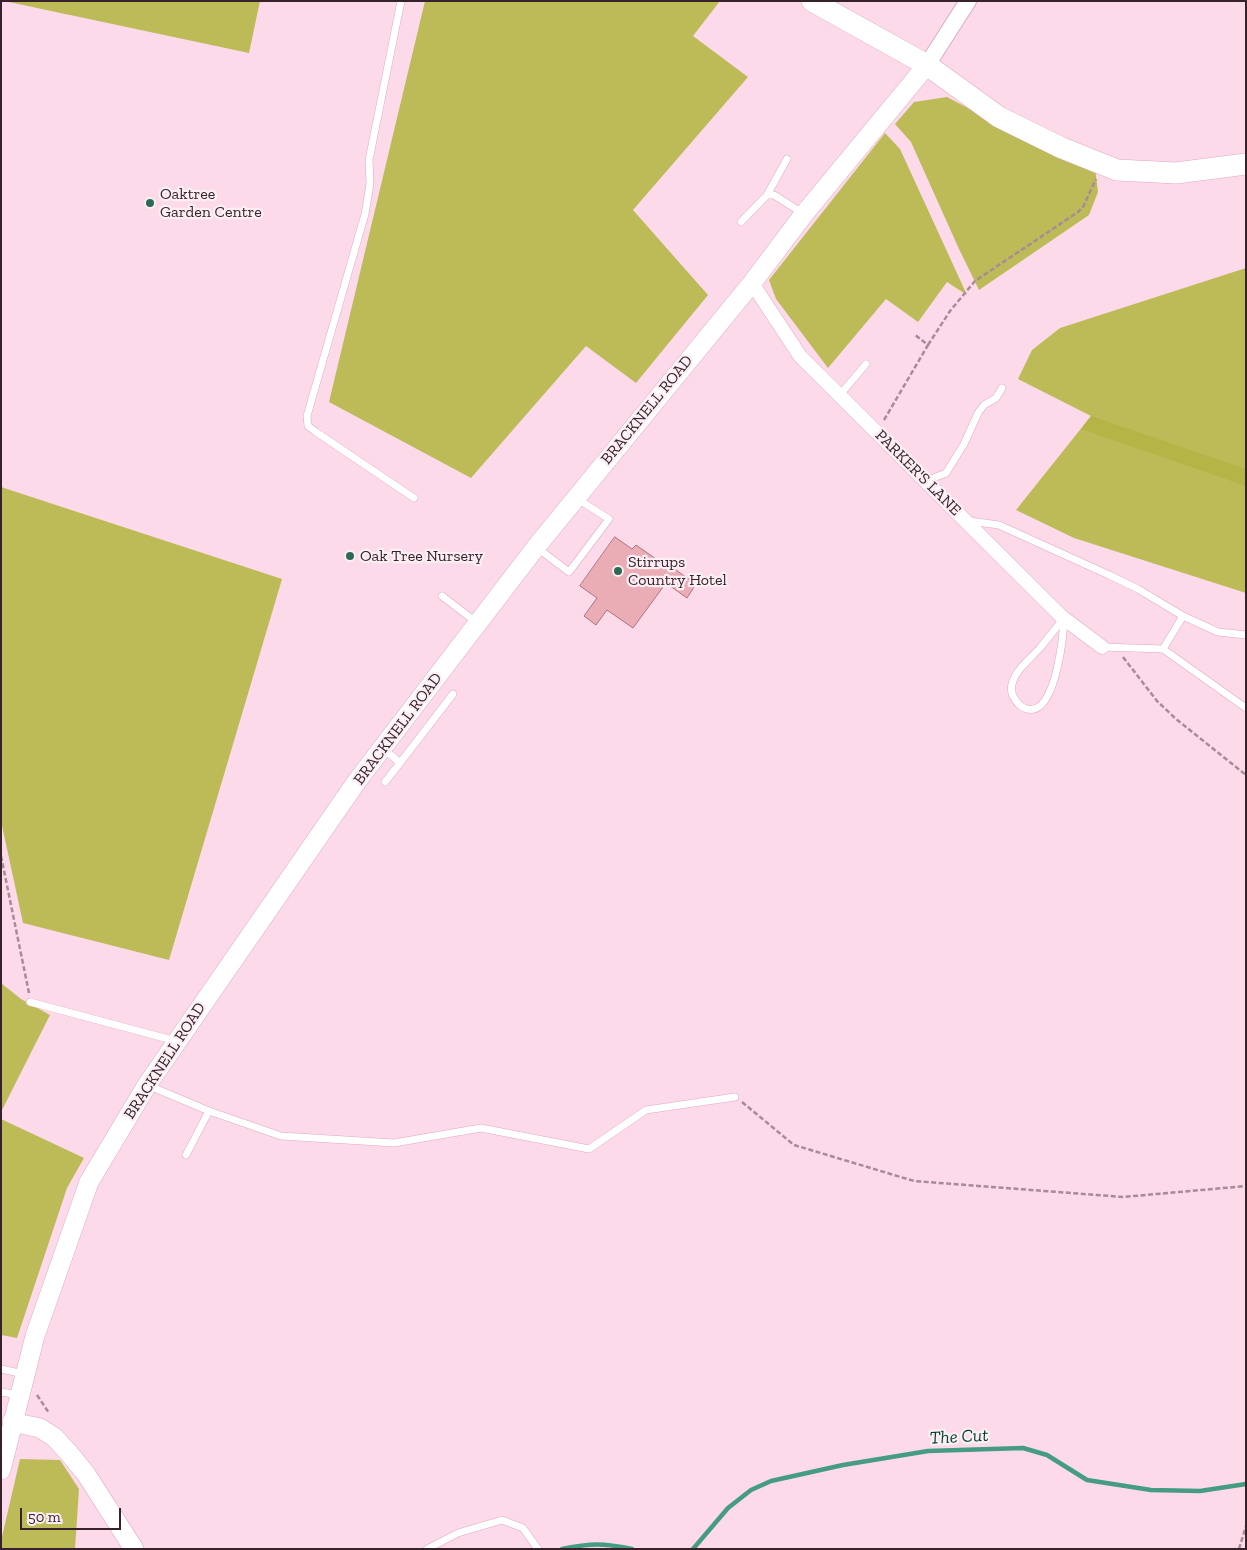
<!DOCTYPE html>
<style>
body{margin:0}
#map{position:relative;width:1247px;height:1550px;overflow:hidden;background:#fddaea;font-family:"Zilla Slab",serif}
canvas{display:block}
.frame{position:absolute;inset:0;border:2px solid #37222c;pointer-events:none}
.scale{position:absolute;left:20px;top:1508px;width:101px;height:22px;box-sizing:border-box;border:2px solid #37222c;border-top:0;padding-left:6px;font-size:15px;line-height:18px;white-space:nowrap;color:#37222c;-webkit-text-stroke:4px #fbeff4;paint-order:stroke}
</style>
<div id="map">
<canvas width="1247" height="1550"></canvas>
<div class="frame"></div>
<div class="scale">50 m</div>
</div>
<script>
const ctx = document.querySelector('canvas').getContext('2d');
ctx.lineJoin = 'round';
function fillPath(path, color) {
  ctx.fillStyle = color;
  ctx.fill(path, 'evenodd');
}
function strokePath(path, color, width, dash) {
  ctx.strokeStyle = color;
  ctx.lineWidth = width;
  ctx.lineCap = dash ? 'butt' : 'round';
  ctx.setLineDash(dash || []);
  ctx.stroke(path);
}
function write(font, color, halo, rows, align = 'center') {
  ctx.font = font + ' "Zilla Slab",serif';
  ctx.lineWidth = 4.5;
  ctx.setLineDash([]);
  ctx.textBaseline = 'middle';
  ctx.strokeStyle = halo;
  ctx.fillStyle = color;
  for (const [text, x, y, turn = 0] of rows) {
    ctx.save();
    ctx.translate(x, y);
    ctx.rotate((+turn || 0) * Math.PI / 180);
    ctx.textAlign = isNaN(turn) ? turn : align;
    if (halo) ctx.strokeText(text, 0, 0);
    ctx.fillText(text, 0, 0);
    ctx.restore();
  }
}
const green = new Path2D(`
 M4,1H260L249,53Z
 M425,1H720L693,36L748,77L633,210L708,295L636,383L586,346L471,478L329,402Z
 M947,97L1017,134L1095,168L1098,192L1089,215L979,290L959,249L911,142L895,124L914,102Z
 M885,133L900,149L967,295L947,282L918,322L886,299L828,368L776,299L769,280Z
 M1246,268V593L1074,538L1016,510L1091,416L1018,379L1032,350L1060,328Z
 M1,487L282,579L169,960L23,923L1,821Z
 M1,983L21,999L50,1015L1,1112Z
 M1,1119L84,1158L67,1188L17,1338L1,1335Z
 M20,1459L60,1460L79,1489L75,1549H1V1541Z`);
const forest = new Path2D(`
 M1091,416L1246,469V486L1081,429Z`);
const stream = new Path2D(`
 M562,1549C591,1543 603,1543 632,1549
 M693,1549L728,1508L751,1490L771,1481L843,1465L928,1451L1023,1448L1047,1455L1087,1480L1151,1490L1200,1491L1246,1484`);
const building = new Path2D(`
 M615,537L632,549L636,545L666,566L667,564L696,584L687,598L666,583L633,628L607,610L596,625L584,616L597,598L580,586Z`);
const path = new Path2D(`
 M928,345L950,311L975,281L1078,212L1083,207L1096,179
 M884,420L928,345L914,334
 M1123,657L1157,701L1176,719L1246,775
 M1,856L29,993
 M742,1102L794,1145L914,1181L1123,1197L1246,1186
 M37,1395L49,1413
 M1239,1549L1246,1526`);
const service = new Path2D(`
 M401,1L369,160L370,184L365,214L307,416L308,426L316,432L414,498
 M767,195L787,159
 M741,222L767,195H774L804,214
 M839,396L866,364
 M926,481L946,473L964,444L978,413L984,405L996,398L1002,388
 M969,521L999,525L1109,575L1138,589L1183,616
 M536,547L569,572L609,519L576,498
 M442,596L476,622
 M1064,618C1063,640 1057,691 1040,706C1026,717 1008,699 1012,684C1016,669 1030,659 1040,648C1048,638 1056,628 1064,618Z
 M1102,647L1163,649L1246,708
 M1163,649L1183,616L1218,632L1246,635
 M384,749L400,763L453,694
 M385,782L400,763
 M30,1002L176,1041
 M147,1085L209,1111L281,1136L394,1143L481,1128L589,1149L646,1110L735,1097
 M186,1155L209,1111
 M1,1369L24,1374
 M1,1392L18,1395
 M427,1549L458,1533L502,1520L523,1528L538,1549`);
const minor = new Path2D(`
 M752,283L800,356L1062,617L1102,647`);
const tertiary = new Path2D(`
 M927,65L968,1`);
const secondary = new Path2D(`
 M12,1422L40,1428L54,1437L68,1452L86,1474L134,1549
 M1,1470L35,1336L89,1182L147,1085L357,781L536,547L752,283L804,214L927,65`);
const primary = new Path2D(`
 M812,1L927,65L999,117L1062,148L1117,170L1176,173L1246,164`);
const markers = [
 [150,203,5,"#2c6a55"],
 [350,556,5,"#2c6a55"],
 [618,571,5,"#2c6a55"]
];
const poiNames = [
 ["Oaktree",160,194],
 ["Garden Centre",160,212],
 ["Oak Tree Nursery",360,556],
 ["Stirrups",628,562],
 ["Country Hotel",628,580]
];
const streetNames = [
 ["BRACKNELL ROAD",647,410,-51],
 ["PARKER'S LANE",918,473,45],
 ["BRACKNELL ROAD",398,729,-53],
 ["BRACKNELL ROAD",165,1061,-57]
];
const waterNames = [
 ["The Cut",959,1437,-3]
];
fillPath(green, '#bcbb58');
fillPath(forest, '#b5b447');
strokePath(stream, '#459c82', 4.5);
fillPath(building, '#eaadb6');
strokePath(building, '#ac737c', 1);
strokePath(service, '#dfa8c2', 8);
strokePath(minor, '#dfa8c2', 15);
strokePath(tertiary, '#dfa8c2', 18);
strokePath(secondary, '#dfa8c2', 20);
strokePath(primary, '#dfa8c2', 22);
strokePath(path, '#a88b98', 2.5, [5, 2.5]);
strokePath(service, '#fff', 7);
strokePath(minor, '#fff', 14);
strokePath(tertiary, '#fff', 16);
strokePath(secondary, '#fff', 19);
strokePath(primary, '#fff', 21);
for (const [x, y, r, color] of markers) {
  const dot = new Path2D();
  dot.arc(x, y, r, 0, 2 * Math.PI);
  ctx.fillStyle = color;
  ctx.fill(dot);
  strokePath(dot, '#fbeff4', 2);
}
write('16px', '#37222c', '#fbeff4', poiNames, 'left');
write('16px', '#37222c', '#fbeff4', streetNames);
write('italic 18px', '#023f2f', '#fbeff4', waterNames);
</script>
